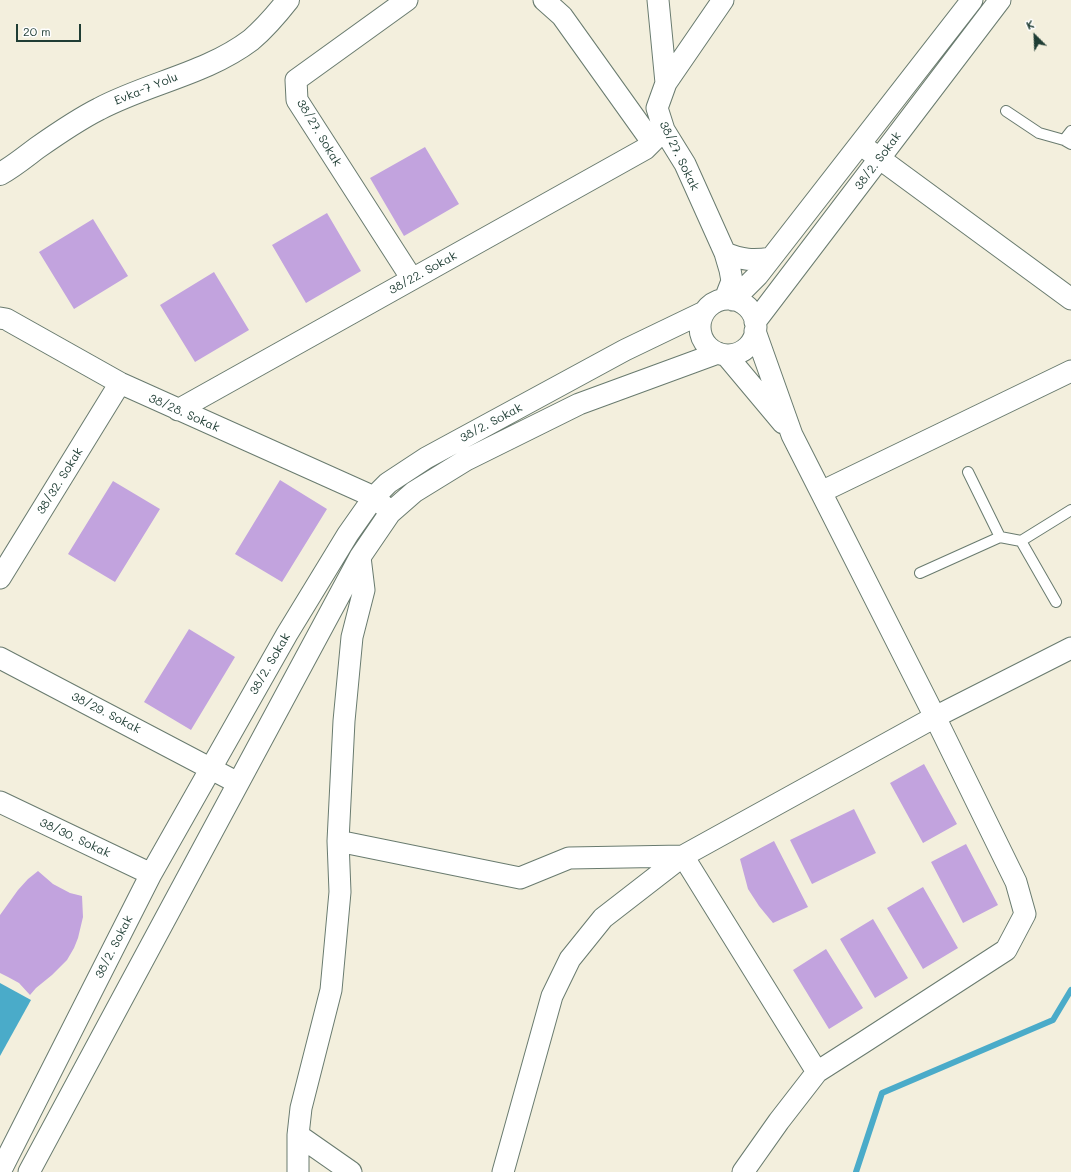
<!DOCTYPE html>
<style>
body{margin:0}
#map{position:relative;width:1071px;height:1172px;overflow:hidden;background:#f3efdd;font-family:Mali,sans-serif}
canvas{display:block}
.north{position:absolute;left:1015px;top:16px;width:40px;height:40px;-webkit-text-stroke:3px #fff;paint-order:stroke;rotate:336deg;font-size:11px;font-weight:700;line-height:16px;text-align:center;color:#1f3d34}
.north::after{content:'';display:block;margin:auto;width:14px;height:18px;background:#1f3d34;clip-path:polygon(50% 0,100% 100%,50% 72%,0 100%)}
.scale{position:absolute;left:16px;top:24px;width:65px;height:18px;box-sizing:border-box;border:2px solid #1f3d34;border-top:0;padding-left:5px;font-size:12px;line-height:14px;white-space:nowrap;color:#1f3d34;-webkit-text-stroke:3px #fff;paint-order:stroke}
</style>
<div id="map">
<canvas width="1071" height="1172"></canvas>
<div class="north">K</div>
<div class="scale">20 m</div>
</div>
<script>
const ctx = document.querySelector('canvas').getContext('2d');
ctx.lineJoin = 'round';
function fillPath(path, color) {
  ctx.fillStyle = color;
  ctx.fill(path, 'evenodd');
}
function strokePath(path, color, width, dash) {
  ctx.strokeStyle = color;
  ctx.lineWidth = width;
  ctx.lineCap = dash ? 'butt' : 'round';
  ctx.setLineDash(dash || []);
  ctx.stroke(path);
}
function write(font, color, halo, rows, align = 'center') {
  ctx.font = font + ' Mali,sans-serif';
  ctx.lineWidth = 4;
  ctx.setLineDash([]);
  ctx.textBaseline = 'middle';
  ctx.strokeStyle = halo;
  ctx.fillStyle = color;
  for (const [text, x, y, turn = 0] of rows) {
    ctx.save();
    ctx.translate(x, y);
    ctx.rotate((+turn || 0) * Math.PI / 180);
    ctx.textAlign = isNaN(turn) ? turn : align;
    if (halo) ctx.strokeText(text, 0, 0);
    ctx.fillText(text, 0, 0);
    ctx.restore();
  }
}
const water = new Path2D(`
 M0,983L31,1000L0,1056Z`);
const stream = new Path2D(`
 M856,1172L882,1093L1053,1020L1071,990`);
const building = new Path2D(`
 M425,147L459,204L404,236L370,178Z
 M327,213L361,271L306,303L272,245Z
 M93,219L128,276L74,309L39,252Z
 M214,272L249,330L195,362L160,305Z
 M280,480L327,509L282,582L235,554Z
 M113,481L160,509L115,582L68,554Z
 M189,629L235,657L191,730L144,702Z
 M924,764L957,824L923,843L890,783Z
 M854,809L876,853L812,884L790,840Z
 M774,841L808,907L773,923L759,906L748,889L740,859Z
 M966,844L998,905L963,923L931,862Z
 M38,871L53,884L70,893L82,896L83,917L78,938L74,948L67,960L52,975L36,988L30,995L19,983L8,977L0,973V915L18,890L28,879Z
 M923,887L958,948L923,969L887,908Z
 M873,919L908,978L875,998L840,939Z
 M826,949L863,1008L829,1029L793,970Z`);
const service = new Path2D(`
 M1006,111L1039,133L1064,140L1071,144
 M1064,140L1071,131
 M968,472L1000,537
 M1021,541L1056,602
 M920,573L1000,537L1021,541L1071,510`);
const minor = new Path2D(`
 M407,0L296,80L297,100L412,279
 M544,0L562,16L652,142
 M658,0L666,83
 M723,0L666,83L657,108L664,130L685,164L725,253L730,270L732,281L725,299
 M868,150L1071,299
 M725,253C742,260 753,261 771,258
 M700 327a28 28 0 1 1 56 0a28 28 0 1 1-56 0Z
 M733,300L758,275L972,0
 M0,318L6,319L120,383L374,497L384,506
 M755,322L1000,0
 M726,355L783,423
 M178,410L645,149L664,130
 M821,492L1071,371
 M0,578L120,383
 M0,658L238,783
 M0,802L151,874
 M338,841L520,878L569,858L683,856L817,1072
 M298,1135L351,1172
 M0,1172L151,874L287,634L348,534L374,497L388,483L426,458L625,350L704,312
 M29,1172L360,557L390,513L414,492L466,460L579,404L718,353
 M298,1172V1135L301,1108L331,990L340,892L338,841L344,721L352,637L364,590L360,557
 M503,1172L552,996L570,959L603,918L683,856L935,717L1071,648
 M743,1172L779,1121L817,1072L864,1042L1006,950L1025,914L1016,882L935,717L792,435L755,331`);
const tertiary = new Path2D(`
 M0,174C13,167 25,157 37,148C57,134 77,120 99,109C148,83 206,74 251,40C265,28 277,14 288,0`);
const streetNames = [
 ["Evka-7 Yolu",146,89,-22],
 ["38/27. Sokak",319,133,59],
 ["38/27. Sokak",679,156,64],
 ["38/2. Sokak",878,161,-53],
 ["38/22. Sokak",423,273,-29],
 ["38/28. Sokak",184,413,24],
 ["38/2. Sokak",491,423,-28],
 ["38/32. Sokak",60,481,-58],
 ["38/2. Sokak",270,664,-60],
 ["38/29. Sokak",106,713,27],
 ["38/30. Sokak",75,838,25],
 ["38/2. Sokak",114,947,-63]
];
fillPath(water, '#4aabc9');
strokePath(stream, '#4aabc9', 6);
fillPath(building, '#c2a3de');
strokePath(service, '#697b6f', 12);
strokePath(minor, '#697b6f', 23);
strokePath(tertiary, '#697b6f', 24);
strokePath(service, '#fff', 10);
strokePath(minor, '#fff', 21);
strokePath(tertiary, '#fff', 22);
write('12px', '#1f3d34', '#fff', streetNames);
</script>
